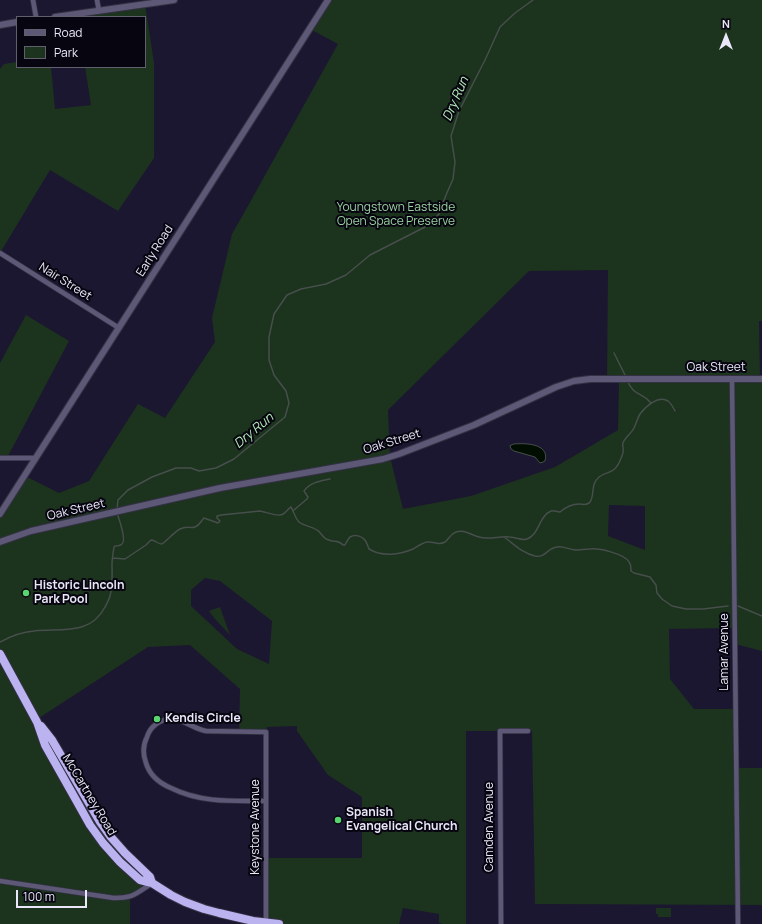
<!DOCTYPE html>
<style>
body{margin:0}
#map{position:relative;width:762px;height:924px;overflow:hidden;background:#1c1730;font-family:Manrope,sans-serif}
canvas{display:block}
.legend{position:absolute;left:16px;top:16px;width:130px;height:52px;box-sizing:border-box;background:#07050f;border:1px solid #615f6d;margin:0;padding:5px 7px;list-style:none;font-size:12px;color:#e9e7f9}
.legend li{display:flex;align-items:center;gap:8px;height:20px}
.legend b{width:20px;border:1px solid #615f6d}
.north{position:absolute;left:706px;top:16px;width:40px;height:40px;-webkit-text-stroke:3px #07050f;paint-order:stroke;rotate:0deg;font-size:11px;font-weight:700;line-height:16px;text-align:center;color:#e9e7f9}
.north::after{content:'';display:block;margin:auto;width:14px;height:18px;background:#e9e7f9;clip-path:polygon(50% 0,100% 100%,50% 72%,0 100%)}
.scale{position:absolute;left:16px;top:890px;width:71px;height:18px;box-sizing:border-box;border:2px solid #e9e7f9;border-top:0;padding-left:5px;font-size:12px;line-height:14px;white-space:nowrap;color:#e9e7f9;-webkit-text-stroke:3px #07050f;paint-order:stroke}
</style>
<div id="map">
<canvas width="762" height="924"></canvas>
<ul class="legend">
<li><b style="height:5px;background:#5c5876"></b>Road</li>
<li><b style="height:11px;background:#1c331e"></b>Park</li>
</ul>
<div class="north">N</div>
<div class="scale">100 m</div>
</div>
<script>
const ctx = document.querySelector('canvas').getContext('2d');
ctx.lineJoin = 'round';
function fillPath(path, color) {
  ctx.fillStyle = color;
  ctx.fill(path, 'evenodd');
}
function strokePath(path, color, width, dash) {
  ctx.strokeStyle = color;
  ctx.lineWidth = width;
  ctx.lineCap = dash ? 'butt' : 'round';
  ctx.setLineDash(dash || []);
  ctx.stroke(path);
}
function write(font, color, halo, rows, align = 'center') {
  ctx.font = font + ' Manrope,sans-serif';
  ctx.lineWidth = 4;
  ctx.setLineDash([]);
  ctx.textBaseline = 'middle';
  ctx.strokeStyle = halo;
  ctx.fillStyle = color;
  for (const [text, x, y, turn = 0] of rows) {
    ctx.save();
    ctx.translate(x, y);
    ctx.rotate((+turn || 0) * Math.PI / 180);
    ctx.textAlign = isNaN(turn) ? turn : align;
    if (halo) ctx.strokeText(text, 0, 0);
    ctx.fillText(text, 0, 0);
    ctx.restore();
  }
}
const green = new Path2D(`
 M328,0H762V321H759L760,378L762,379V651L735,644L734,628L669,629L670,679L694,709H736V768H762V905L535,904L532,731H466V924H443L439,923V914L403,908L399,924H279L266,922V858H362V797L328,775L297,731V726L267,727L266,732H239L240,689L190,645L148,647L36,720L76,800L120,862L152,883L130,897V924H0V514L25,476L59,493L89,481L138,404L165,418L215,342L212,318L232,234L244,213L338,44L310,29ZM608,270L607,379L619,380L618,430L555,467L471,496L403,509L390,457L388,410L529,271ZM609,505L645,506V550L608,536ZM205,578L220,581L272,621L269,664L237,649L191,606V590Z
 M145,4L154,63V158L118,211L50,170L0,253V69L4,64L17,62V67H51L55,109L91,105L85,67H145V17H77V14Z
 M26,315L69,341L7,458H0V363Z
 M220,607L230,635L215,619L209,611Z
 M656,908H671V917H658V914H656Z`);
const water = new Path2D(`
 M514,444C524,443 550,443 545,461L543,462L540,463L535,457L514,451L511,449L510,446Z`);
const stream = new Path2D(`
 M614,353L626,377
 M627,380C634,397 641,391 651,403
 M117,509L118,500L128,490L152,477L176,468H191L199,471L216,468L234,459L285,417L289,403L286,391L274,375L269,360V337L274,314L287,295L301,289L326,284L346,275L370,255L427,226L439,214L446,195L453,179L455,162L451,136L459,111L485,60L500,27L515,13L533,0
 M294,510L307,499L308,497L304,491C310,482 321,481 330,479
 M504,537C514,544 522,553 535,556C546,558 547,548 557,547C563,546 568,549 575,550C580,550 585,549 590,549C599,548 625,554 629,562C631,564 631,568 631,571L634,573L650,577L656,585L657,593L662,599L672,606L686,609H703L728,606
 M113,558L125,559L146,545L151,540C156,540 157,544 162,544C169,539 173,533 180,529C188,525 190,529 195,527C200,525 201,521 204,518L218,523L220,521L217,518V516L221,515L260,511C266,512 276,516 280,515C285,515 287,509 291,507C294,512 295,518 299,522C304,526 311,526 317,530C321,532 323,539 329,540C335,543 337,539 343,545H345C346,543 348,539 350,537C355,534 362,536 365,540C367,543 368,546 369,549C382,557 399,555 413,549C418,546 422,543 427,542C434,541 438,546 445,542C449,539 450,534 456,532C464,529 471,535 479,537C489,540 499,536 509,537C515,537 522,541 527,539C539,535 539,516 551,511C553,510 557,512 560,512C566,507 571,504 579,504C583,504 587,506 590,502C595,495 590,485 599,477C605,472 614,473 617,466C619,464 623,454 623,452C624,449 622,446 623,443C625,437 631,434 634,428C636,424 637,419 640,414C645,407 658,395 668,401C671,403 673,407 675,411
 M738,606L762,616
 M0,642C11,636 22,632 34,631C61,628 90,636 105,607C107,603 109,600 110,596C113,585 112,576 112,565C112,559 113,553 114,547L115,546C118,546 120,546 122,544C127,540 119,519 117,513`);
const street = new Path2D(`
 M33,0L36,17
 M97,0L99,11
 M0,253L119,328
 M732,379L738,924
 M0,458H36
 M0,881L114,898C134,898 135,894 151,884
 M266,922V732L206,731C193,729 183,718 169,719C159,720 150,727 147,737C143,745 143,755 146,763C150,776 159,783 171,788C201,803 233,801 266,801
 M501,924L500,731H528`);
const secondary = new Path2D(`
 M55,17L174,0
 M0,25L17,22
 M0,514L328,0
 M0,542L31,531L220,488L383,459L399,454L474,425L556,387L574,381L590,379H762`);
const highway = new Path2D(`
 M0,654L37,722L45,745L76,800L90,825L103,843L120,862L140,880L152,883L171,895L185,902L204,909L219,913L253,921L279,924
 M41,726L52,740L100,822L110,836L125,853L150,877L152,883`);
const markers = [
 [26,593,4,"#59d56f"],
 [157,719,4,"#59d56f"],
 [338,820,4,"#59d56f"]
];
const parkNames = [
 ["Youngstown Eastside",396,208],
 ["Open Space Preserve",396,222]
];
const streetNames = [
 ["Early Road",155,251,-58],
 ["Nair Street",65,282,32],
 ["Oak Street",716,368],
 ["Oak Street",392,442,-17],
 ["Oak Street",76,510,-13],
 ["Lamar Avenue",725,652,-90],
 ["McCartney Road",89,795,59],
 ["Keystone Avenue",256,827,-90],
 ["Camden Avenue",490,827,-90]
];
const poiNames = [
 ["Historic Lincoln",34,586],
 ["Park Pool",34,600],
 ["Kendis Circle",165,719],
 ["Spanish",346,813],
 ["Evangelical Church",346,827]
];
const waterNames = [
 ["Dry Run",456,99,-67],
 ["Dry Run",254,431,-40]
];
fillPath(green, '#1c331e');
fillPath(water, '#000e01');
strokePath(water, '#464f4b', 1);
strokePath(stream, '#464f4b', 1.5);
strokePath(street, '#343144', 6);
strokePath(secondary, '#343144', 8);
strokePath(highway, '#343144', 10);
strokePath(street, '#5c5876', 4.5);
strokePath(secondary, '#5c5876', 6);
strokePath(highway, '#bbb2f0', 8);
for (const [x, y, r, color] of markers) {
  const dot = new Path2D();
  dot.arc(x, y, r, 0, 2 * Math.PI);
  ctx.fillStyle = color;
  ctx.fill(dot);
  strokePath(dot, '#07050f', 1.5);
}
write('12px', '#9ad1a0', '#07050f', parkNames);
write('12px', '#e9e7f9', '#07050f', streetNames);
write('bold 12px', '#e9e7f9', '#07050f', poiNames, 'left');
write('italic 13px', '#b5edba', '#07050f', waterNames);
</script>
